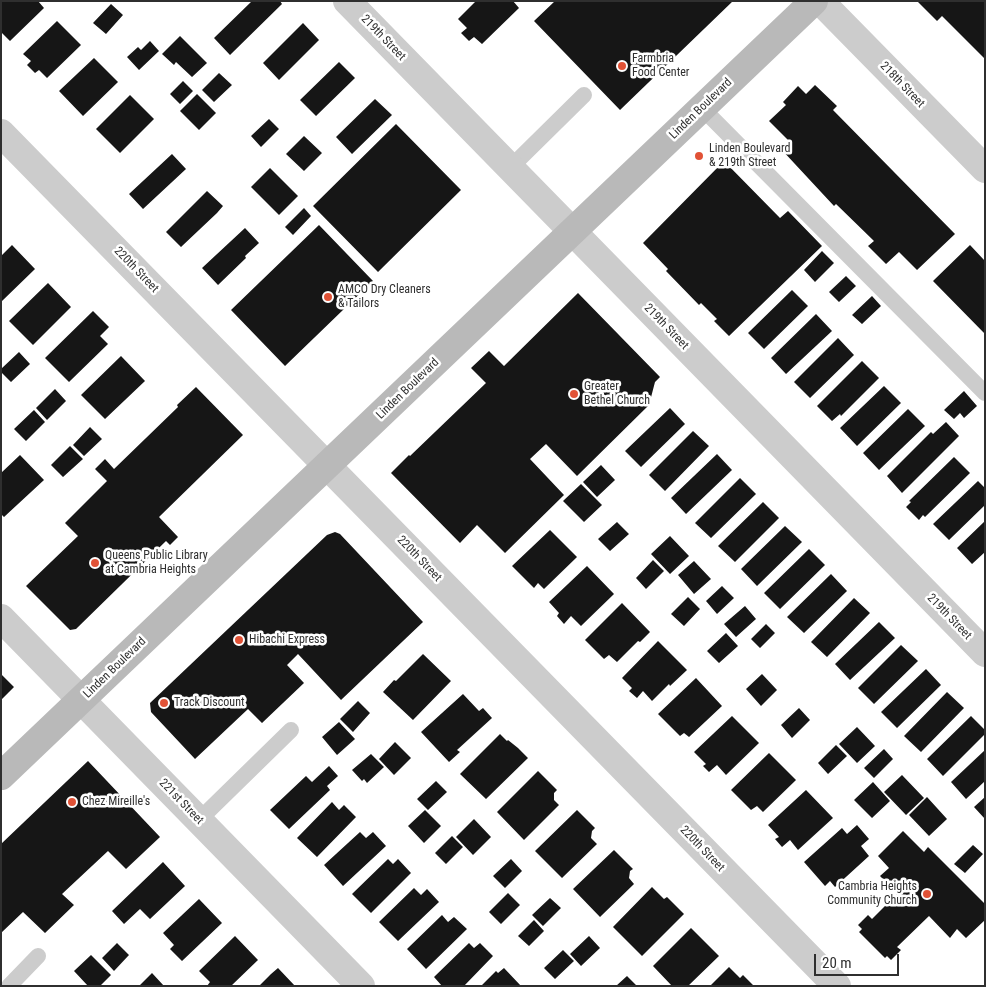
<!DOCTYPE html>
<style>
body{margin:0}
#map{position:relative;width:986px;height:987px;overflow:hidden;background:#fff;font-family:"Roboto Condensed",sans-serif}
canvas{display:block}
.frame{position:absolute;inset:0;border:2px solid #2f2f2f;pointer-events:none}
.scale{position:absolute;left:814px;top:954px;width:85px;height:22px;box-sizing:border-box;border:2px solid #2f2f2f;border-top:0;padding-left:6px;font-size:15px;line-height:18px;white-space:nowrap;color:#2f2f2f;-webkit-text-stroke:4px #fff;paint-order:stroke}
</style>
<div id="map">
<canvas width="986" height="987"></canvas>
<div class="frame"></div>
<div class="scale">20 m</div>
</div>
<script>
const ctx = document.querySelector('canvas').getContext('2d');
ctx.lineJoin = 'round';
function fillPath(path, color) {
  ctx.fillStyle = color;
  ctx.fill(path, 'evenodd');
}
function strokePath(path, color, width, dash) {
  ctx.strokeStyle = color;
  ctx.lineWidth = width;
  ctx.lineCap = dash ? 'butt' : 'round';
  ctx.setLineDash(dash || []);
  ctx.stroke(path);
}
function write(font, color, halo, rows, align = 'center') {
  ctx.font = font + ' "Roboto Condensed",sans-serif';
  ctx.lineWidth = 5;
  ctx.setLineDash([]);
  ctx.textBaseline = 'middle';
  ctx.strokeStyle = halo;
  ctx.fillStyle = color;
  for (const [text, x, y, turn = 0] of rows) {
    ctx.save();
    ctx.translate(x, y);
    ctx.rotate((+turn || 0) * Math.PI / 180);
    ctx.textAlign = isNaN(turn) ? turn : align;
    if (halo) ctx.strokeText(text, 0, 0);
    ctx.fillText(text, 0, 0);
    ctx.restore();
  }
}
const building = new Path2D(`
 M2,1H38L44,8L10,41L1,32Z
 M252,1H280L282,4L230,55L214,38Z
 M476,1H513L519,8L482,44L474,37L469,41L461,33L467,28L458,19Z
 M555,1H733L620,110L534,21Z
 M917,1H985V59L942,16L937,21Z
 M111,4L123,15L106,34L93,23Z
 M57,21L81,45L47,78L39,70L35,73L27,65L31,61L23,54Z
 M303,23L319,40L279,80L263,63Z
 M180,36L207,63L192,77L176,62L174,65L162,54Z
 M150,41L159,51L139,70L127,57L138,47L141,50Z
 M94,58L118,82L83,116L59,91Z
 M339,62L355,78L316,116L300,100Z
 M219,73L232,85L214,102L202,90Z
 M183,81L193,91L180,104L170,94Z
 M815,85L837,106L833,110L955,234L917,270L899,252L886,264L868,246L874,241L836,204L834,206L781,149L789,141L769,121L786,105L783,102L798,86L806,94Z
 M197,94L216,113L199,130L180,111Z
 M130,95L154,119L120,153L96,129Z
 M375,99L392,115L352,154L336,137Z
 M269,119L279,129L261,147L251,136Z
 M396,124L461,190L378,272L313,206Z
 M304,136L322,153L304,171L286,154Z
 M172,154L186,169L143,209L129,194Z
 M724,161L780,218L788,211L822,246L729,336L714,321L717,319L701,303L699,305L666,271L668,269L643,243Z
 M270,168L298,196L279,215L251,187Z
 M207,191L223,206L217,213L181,247L166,232Z
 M304,208L311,216L293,235L285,227Z
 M319,225L373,281L285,366L231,310Z
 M245,228L259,243L245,256L246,258L218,285L202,268Z
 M12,245L35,269L1,302V256Z
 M970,245L985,261V334L933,281Z
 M822,251L834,263L815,282L804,270Z
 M846,276L856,286L839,302L829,292Z
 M48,283L71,307L33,345L9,321Z
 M792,290L808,306L764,349L748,333Z
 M578,293L660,377L655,382L649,405L577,476L546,444L530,459L564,495L505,553L477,525L460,543L391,473L409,455L410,456L486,383L471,368L489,351L504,366Z
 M872,296L881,306L862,324L852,315Z
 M93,311L109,327L100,336L108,344L69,382L45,358Z
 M816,314L832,331L786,374L771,358Z
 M838,338L854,355L810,398L794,382Z
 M19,352L30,364L11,382L1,372V369Z
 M121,356L145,381L105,419L81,395Z
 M862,361L879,378L841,416L840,414L832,421L817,406Z
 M884,386L901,403L857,446L840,428Z
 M196,387L243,435L159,517L178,537L170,545L166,541L76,629L70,630L26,586L78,536L65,523L107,481L95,469L105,459L114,469L178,407L177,405Z
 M55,389L66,401L47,420L36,408Z
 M964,391L977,406L964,418L960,413L954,419L944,410Z
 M670,408L685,424L641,467L625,451Z
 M908,409L925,426L879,470L863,453Z
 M34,410L45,422L26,441L14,429Z
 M946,422L959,436L902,493L887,476L931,432L933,434Z
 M90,427L102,439L84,456L73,445Z
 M693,431L709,446L665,491L649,475Z
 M70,446L83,459L63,477L51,465Z
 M717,454L732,470L686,514L671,498Z
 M20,455L44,480L4,517L1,514V473Z
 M954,457L970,473L925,517L923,515L919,520L906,507L911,502L909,501Z
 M601,465L615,480L597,497L583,482Z
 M740,478L756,494L711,538L695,523Z
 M978,481L985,488V505L949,540L933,524Z
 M581,484L602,505L584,522L563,501Z
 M763,502L779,518L735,562L718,546Z
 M985,521V552L972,564L957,548Z
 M617,522L629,534L610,551L598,539Z
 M785,526L802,542L757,586L741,569Z
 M550,530L577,557L544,589L538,583L534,588L512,566Z
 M335,532L340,534L423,622L341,700L298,654L287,665L304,683L262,723L248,709L195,759L151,712L150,703L327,535Z
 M670,536L689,556L670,574L651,554Z
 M809,549L825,565L780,609L764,593Z
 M653,560L664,571L646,589L636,578Z
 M694,561L711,579L694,594L678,575Z
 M587,566L614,594L581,626L571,616L564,624L557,616L559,613L549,602Z
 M831,574L847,591L804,633L787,617Z
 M722,586L734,598L717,614L706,601Z
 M688,597L700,609L684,626L671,614Z
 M854,598L870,613L827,657L811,642Z
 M622,603L650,632L640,642L638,641L617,662L609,655L604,659L585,640Z
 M745,606L756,619L736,637L724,624Z
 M879,622L895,638L850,680L835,664Z
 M766,624L775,633L760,648L751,639Z
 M726,633L738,646L719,663L707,651Z
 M658,641L687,670L670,686L669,684L652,701L643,691L637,698L629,691L632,688L622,678Z
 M901,645L918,661L874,704L858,688Z
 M423,654L451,681L413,720L383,692L394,680L396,681Z
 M926,669L941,685L897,728L881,712Z
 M1,674L14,687L1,700Z
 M762,674L777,690L761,706L746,689Z
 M696,678L722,706L689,737L684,733L680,736L658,714Z
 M947,692L964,708L921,752L904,736Z
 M463,694L479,711L483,708L492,718L457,750L460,752L449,762L421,732Z
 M358,701L370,713L353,732L340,719Z
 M799,708L810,720L792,738L781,725Z
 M732,716L759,743L726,775L717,765L709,772L703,766L706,764L694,752Z
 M971,716L985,730V734L943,776L927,759Z
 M339,722L355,739L337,755L322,737Z
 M857,727L875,746L857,763L839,744Z
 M500,734L507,741L508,740L518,748L528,758L486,799L460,774Z
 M395,742L411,758L394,775L379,759Z
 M836,745L847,756L828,774L818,763Z
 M884,749L893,759L874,778L864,768Z
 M985,750V781L966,799L951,782Z
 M769,753L796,780L763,812L757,806L751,810L731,790Z
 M371,754L384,767L367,783L364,779L362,781L352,770Z
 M88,761L160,837L126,869L108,851L62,894L74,905L45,933L23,912L1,933V844Z
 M329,766L338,776L327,786L330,790L289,829L270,810L306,776L312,782Z
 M538,771L557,790L554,793V800L559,805L524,840L497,812Z
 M902,775L924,798L906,815L884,792Z
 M436,781L447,792L428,810L417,799Z
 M873,782L890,801L872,818L854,800Z
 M806,790L833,818L798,850L790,840L782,847L775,839L779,837L768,825Z
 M927,797L947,819L929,836L909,815Z
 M985,797V819L974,807Z
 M332,802L339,810L344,805L356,817L317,857L297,838Z
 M425,810L441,826L424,843L408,826Z
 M577,810L595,828L592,831L591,838L597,844L562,878L535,851Z
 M474,819L491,837L473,855L456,837Z
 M857,825L869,839L861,846L869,856L835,887L830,881L825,886L804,862L842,828L847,834Z
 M903,831L924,852L928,847L985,904V920L966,938L957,929L950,938L929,916L897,947L901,950L891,960L887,956L885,958L859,932L862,929L858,925L868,915L872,919L906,885L902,881L893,889L880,876L889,868L878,856Z
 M360,832L366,838L373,832L386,846L343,886L324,865Z
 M452,836L463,847L446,864L435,853Z
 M973,845L983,854L965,873L954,864Z
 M614,850L633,869L630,871L629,878L634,884L600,917L573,889Z
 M388,859L393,864L398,859L411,873L371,913L352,894Z
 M511,859L522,871L505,888L493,876Z
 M163,862L185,886L150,919L140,909L124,924L112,911Z
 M652,887L664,899L667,897L684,914L642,956L613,927Z
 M414,888L421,895L427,889L439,902L398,941L379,922Z
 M508,893L520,905L501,924L489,912Z
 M550,898L561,908L543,926L532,915Z
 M199,899L222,923L182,961L170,949L174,945L163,933Z
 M442,915L448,922L454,917L467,929L426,969L407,949Z
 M534,920L544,931L529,946L518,936Z
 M691,928L719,956L688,986H672L653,966Z
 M235,936L258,960L231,986H207L210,982L199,971Z
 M589,936L600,948L581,966L570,954Z
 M117,943L129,955L114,971L102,958Z
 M469,943L474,948L480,943L493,956L464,986H442L434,977Z
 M563,950L574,961L555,979L544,968Z
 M91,955L111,975L100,986H88L74,971Z
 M729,967L740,978L743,975L753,985L710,986Z
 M278,968L295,986H259L271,974Z
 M504,968L521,986H481L496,971L498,973Z
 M152,973L164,986H139Z
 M627,976L637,986H616Z`);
const service = new Path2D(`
 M702,108L985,393
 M510,168L584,95
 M199,820L291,730
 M9,986L38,956`);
const minor = new Path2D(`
 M347,1L985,653
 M820,1L985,169
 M1,133L837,986
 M1,618L361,986`);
const secondary = new Path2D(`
 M1,776L814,1`);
const markers = [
 [622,66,5,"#e15236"],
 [699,156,5,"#e15236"],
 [328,297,5,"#e15236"],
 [574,394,5,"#e15236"],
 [95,563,5,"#e15236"],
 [239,640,5,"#e15236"],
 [164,703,5,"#e15236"],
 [72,802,5,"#e15236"],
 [927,894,5,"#e15236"]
];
const streetNames = [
 ["219th Street",383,38,46],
 ["218th Street",902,85,46],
 ["Linden Boulevard",701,109,-44],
 ["220th Street",136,270,46],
 ["219th Street",666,327,46],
 ["Linden Boulevard",408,389,-44],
 ["220th Street",419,559,46],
 ["219th Street",949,617,46],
 ["Linden Boulevard",115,668,-44],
 ["221st Street",181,802,46],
 ["220th Street",702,849,46]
];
const poiNames = [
 ["Farmbria",632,59],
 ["Food Center",632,73],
 ["Linden Boulevard",709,149],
 ["& 219th Street",709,163],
 ["AMCO Dry Cleaners",338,290],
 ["& Tailors",338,304],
 ["Greater",584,387],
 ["Bethel Church",584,401],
 ["Queens Public Library",105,556],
 ["at Cambria Heights",105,570],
 ["Hibachi Express",249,640],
 ["Track Discount",174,703],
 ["Chez Mireille's",82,802],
 ["Cambria Heights",917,887,"right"],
 ["Community Church",917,901,"right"]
];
fillPath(building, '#161616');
strokePath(service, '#ccc', 16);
strokePath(minor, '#ccc', 28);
strokePath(secondary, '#b9b9b9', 28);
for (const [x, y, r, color] of markers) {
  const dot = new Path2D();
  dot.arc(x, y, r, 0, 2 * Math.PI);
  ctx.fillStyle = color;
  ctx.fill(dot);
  strokePath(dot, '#fff', 2);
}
write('12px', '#2f2f2f', '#fff', streetNames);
write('12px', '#2f2f2f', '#fff', poiNames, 'left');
</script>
